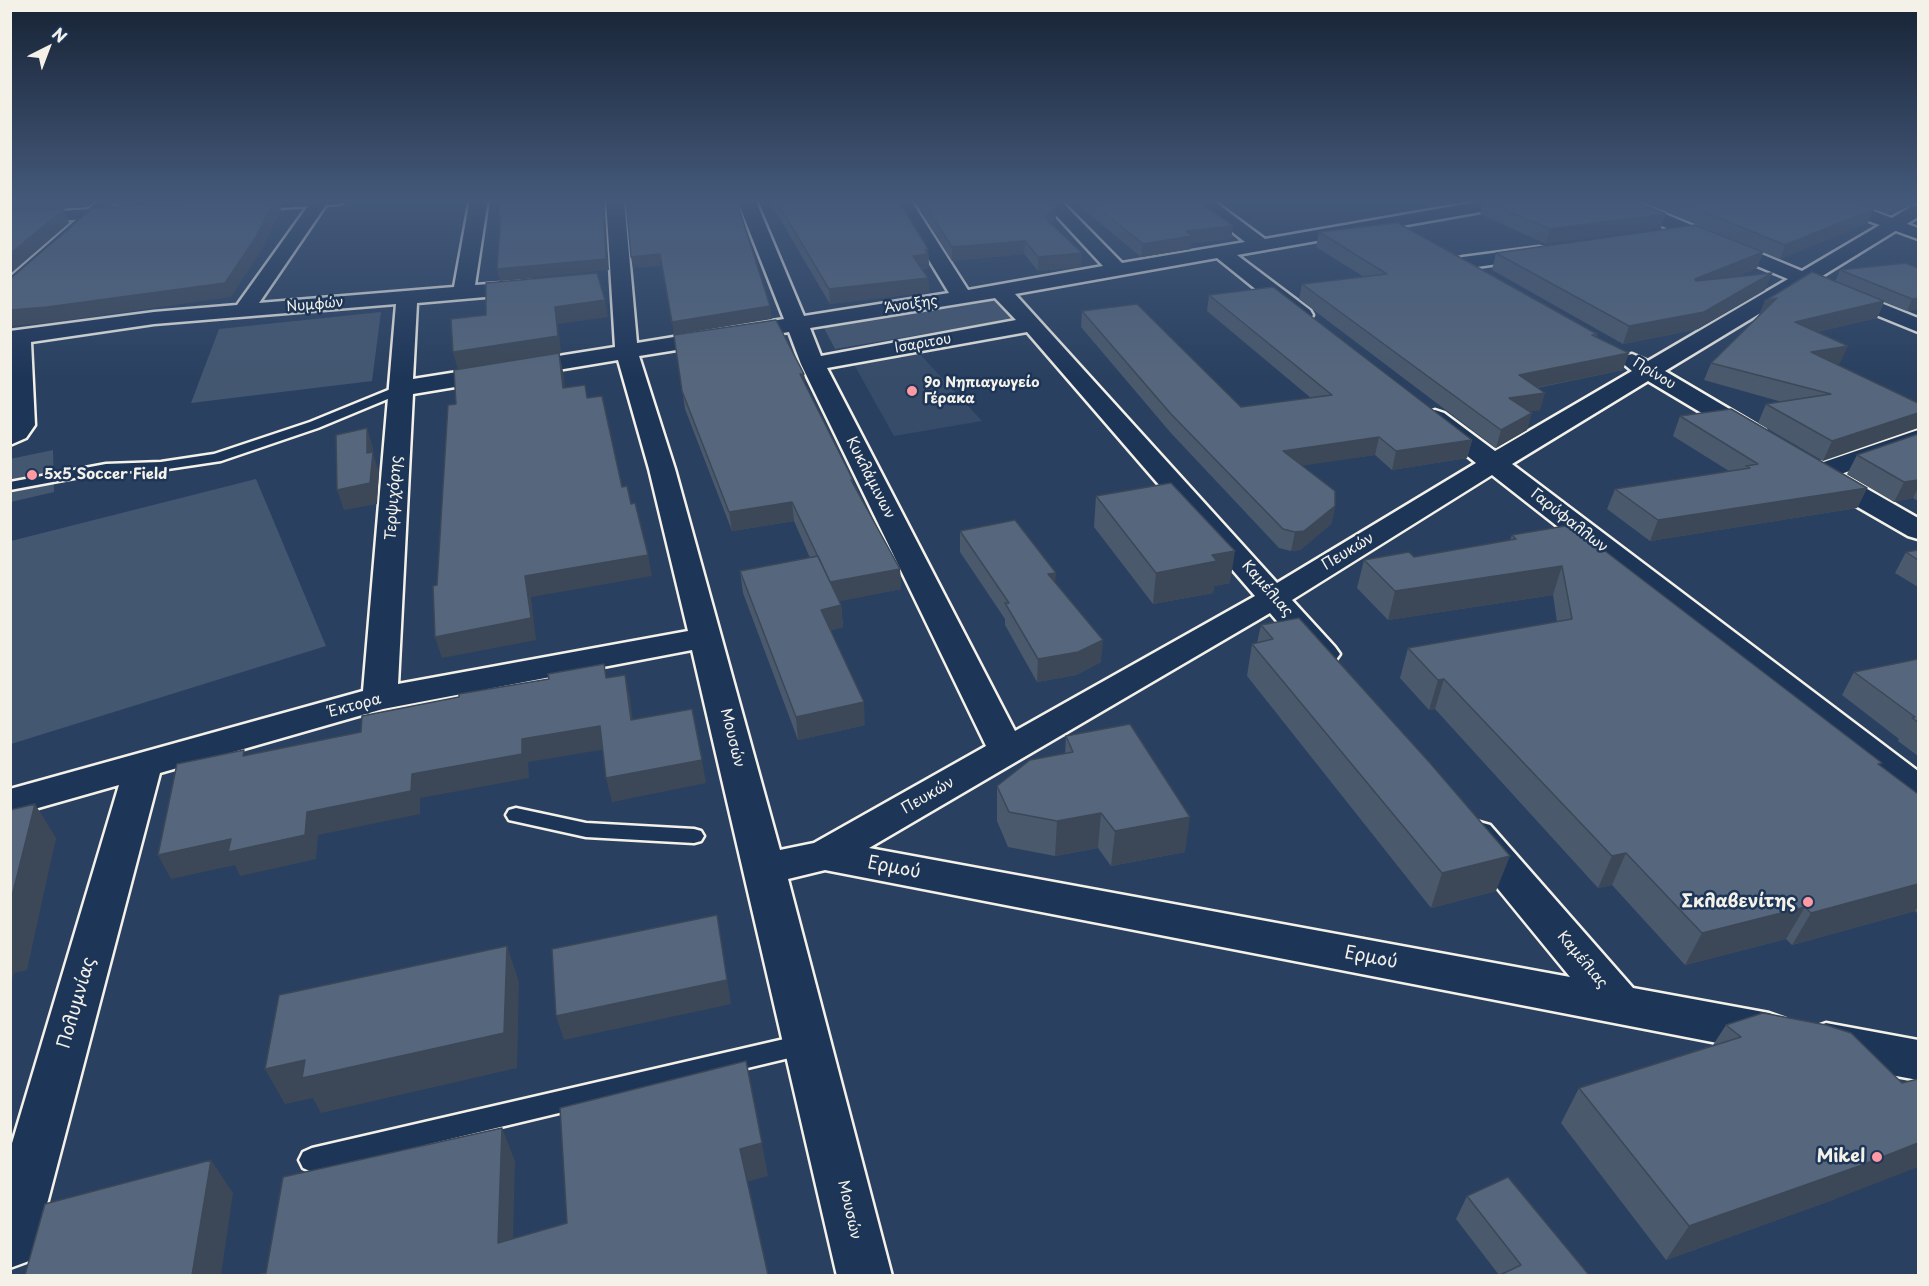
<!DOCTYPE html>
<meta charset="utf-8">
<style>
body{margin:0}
#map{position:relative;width:1929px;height:1286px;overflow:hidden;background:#2a4060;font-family:"Playpen Sans",sans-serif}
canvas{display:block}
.frame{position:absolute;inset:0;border:12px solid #f4f1e8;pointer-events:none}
.north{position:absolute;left:18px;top:18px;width:60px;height:60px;-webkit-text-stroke:4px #1d3557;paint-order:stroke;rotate:42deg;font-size:16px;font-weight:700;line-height:24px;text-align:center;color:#f4f1e8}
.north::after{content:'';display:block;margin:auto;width:21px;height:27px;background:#f4f1e8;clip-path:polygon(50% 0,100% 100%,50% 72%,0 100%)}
</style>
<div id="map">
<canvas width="1929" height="1286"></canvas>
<div class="frame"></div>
<div class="north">N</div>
</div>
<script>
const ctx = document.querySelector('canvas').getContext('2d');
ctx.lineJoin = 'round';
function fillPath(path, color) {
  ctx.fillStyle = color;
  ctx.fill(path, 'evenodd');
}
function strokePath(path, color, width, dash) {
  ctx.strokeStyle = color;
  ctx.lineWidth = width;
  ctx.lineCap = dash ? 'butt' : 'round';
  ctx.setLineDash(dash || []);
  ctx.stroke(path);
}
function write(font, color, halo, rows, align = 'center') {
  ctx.font = font + ' "Playpen Sans",sans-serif';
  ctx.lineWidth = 5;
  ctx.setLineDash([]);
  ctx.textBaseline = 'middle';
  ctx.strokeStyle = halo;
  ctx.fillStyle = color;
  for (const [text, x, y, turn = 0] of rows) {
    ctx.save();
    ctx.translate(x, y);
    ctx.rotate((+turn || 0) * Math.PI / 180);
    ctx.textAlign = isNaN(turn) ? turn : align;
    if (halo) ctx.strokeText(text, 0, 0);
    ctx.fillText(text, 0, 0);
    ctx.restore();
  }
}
const built = new Path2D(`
 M917,351L982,421L894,436L852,361Z`);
const green = new Path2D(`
 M994,296L1013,319L835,349L823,326Z
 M381,312L372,381L191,403L219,329Z
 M53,450L54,492L11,502L10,459Z
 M256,479L326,646L11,744V541Z`);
const lane = new Path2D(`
 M403,384L409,388L407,391L318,428L221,461L161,470L106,472L10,490V482L106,464L161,462L214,454L310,422Z
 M516,808L586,823L694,829L701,831L704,836L701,841L694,843L586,837L509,820L506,815L509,810Z
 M806,1034L814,1037L818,1044L814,1051L806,1054L312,1172L303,1168L299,1160L303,1152L312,1148Z`);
const street = new Path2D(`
 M100,199H119L17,292L10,294V277Z
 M313,199H330L259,303L454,287L470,199H488L475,285L531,281L538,283L541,287L538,291L531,293L417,303L413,379L615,347L606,199H624L637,343L784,319L737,199H755L804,316L949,293L892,199H910L968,290L1103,266L1041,199H1059L1122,263L1245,242L1191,199H1211L1265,239L1494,199H1534L1526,204L1237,255L1310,310L1313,315L1310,320L1302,321L1294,320L1217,258L1015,294L1277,583L1476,463L1426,423L1422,418L1426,413L1435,410L1444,413L1495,451L1632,371L1620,361L1624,356L1632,354L1648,361L1788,279L1607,203L1605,199H1629L1802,271L1912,206L1918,205V217L1819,278L1918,318V332L1805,286L1665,371L1765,430L1769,435L1765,440L1756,443L1747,440L1648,381L1512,464L1918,771V803L1905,799L1492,475L1292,600L1335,647L1340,654L1335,661L1323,664L1311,661L1270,613L869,848L1570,977L1462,845L1456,835L1462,825L1476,821L1490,825L1633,988L1769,1013L1786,1019L1792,1033L1786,1047L1769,1053L825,870L788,879L892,1276H837L692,650L383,709L160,773L37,1242L29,1261L10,1268V1150L119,785L10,816V789L363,691L396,304L154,324L31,342L35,425L26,438L10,445V331L154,312L237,305ZM995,298L1016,320L821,356L810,328ZM789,332L801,364L986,746L814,843L780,850L675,469L639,356ZM1027,332L1255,596L1015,731L827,368ZM618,360L649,469L688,631L398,684L413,394Z
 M1539,247L1546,249L1549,253L1546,257L1463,269L1456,267L1453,263L1456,259L1463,257Z
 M1918,430V447L1841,474L1918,518V539L1908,536L1809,479L1805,473L1809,467Z
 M1826,1023L1918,1040V1080L1826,1063L1809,1057L1802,1043L1809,1029Z`);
const secondary = new Path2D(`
 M255,199H348L340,204L234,211L228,210L225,206L228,202Z
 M1817,199H1842L1918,228V239L1819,203Z
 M128,207L134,208L137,212L134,216L10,224V214Z`);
const wall = new Path2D(`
 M768,199H897L928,249L929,268L922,269L928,278L929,292L830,304Z
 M913,199H1051L1056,205V218L1051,223L1081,267L1038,271L1024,254L952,261Z
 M1062,199H1195L1233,226L1231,239L1191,243V249L1141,257L1072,200L1068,205Z
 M1445,199H1479L1455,204Z
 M1636,199H1846L1868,223L1780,259L1763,252L1757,268L1736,277L1765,290L1698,329L1623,344L1492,270L1496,253L1738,242Z
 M1849,199H1918V204V203L1889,215Z
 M1483,201L1661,228L1546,244L1480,214Z
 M1319,232L1597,334L1596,337L1623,370L1537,388L1540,410L1530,411L1527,430L1496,448L1299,299L1302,284L1364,277L1316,247Z
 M1906,263L1918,309L1907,311L1884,302L1877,318L1817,332L1840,363L1836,364L1918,403L1823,461L1758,423L1766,404L1782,402L1704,380L1711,363L1758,317L1765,301L1835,282L1840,270Z
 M1209,295L1472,440L1467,458L1392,470L1375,455L1302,465L1335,506L1331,524L1300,550L1291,551L1279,548L1170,432L1081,327L1082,311L1241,407L1311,398L1207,311Z
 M674,335L804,374L805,385L853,480V484L900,569L901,589L839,601L841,605L843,627L831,630L865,725L798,740L743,593L740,571L810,558L794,521L732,531L685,409Z
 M1680,416L1867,488L1857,508L1650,541L1607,509L1615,489L1729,471L1673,436Z
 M1918,434V501L1913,498L1894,502L1847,474L1857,455Z
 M1096,496L1230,583L1214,586L1213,593L1153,604L1094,527Z
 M960,531L1101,662L1076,675L1037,682L1005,625V619L960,552Z
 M1512,535L1880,765L1918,794V914L1915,911L1792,945L1786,939L1685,965L1612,885L1598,888L1435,709L1429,710L1400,678L1408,648L1557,622L1553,595L1388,620L1357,588L1364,560L1414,557L1510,540Z
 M1918,550V587L1895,573L1906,552Z
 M1261,625L1496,891L1431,908L1247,676L1252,644L1257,643Z
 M1918,659V756L1898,741L1899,739L1842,695L1854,672Z
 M1066,736L1185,852L1111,866L1098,848L1055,856L1008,847L997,821V786L1065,754Z
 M1763,1013L1835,1199L1666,1260L1561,1123L1579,1088L1713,1045L1726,1025Z
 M1467,1196L1589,1275H1499L1456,1219Z`);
const shadedWall = new Path2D(`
 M10,199H97L88,207L10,212Z
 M113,199H206L116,205Z
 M275,199H277L281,210L261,251L231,297L54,322L10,326V310Z
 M603,199H604L609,270L500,281L497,269Z
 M1068,199H1072L1068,205Z
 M1456,199H1479L1455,204Z
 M1899,199H1918V203L1889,215L1895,201Z
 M1056,205V218L1044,231L1045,218Z
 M64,209L69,223L10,274V254Z
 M1874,209L1868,223L1780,259L1785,245Z
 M1666,214L1661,228L1546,244L1550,229Z
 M498,215H501L500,226Z
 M1233,226L1231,239L1191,243V249L1141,257L1143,244L1186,231Z
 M1025,241L1024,254L952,261V247Z
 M928,249L929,268L914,269L913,256L925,250Z
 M1763,252L1757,268L1689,296L1695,279Z
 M1082,253L1081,267L1038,271V257Z
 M660,254L661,266L633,268L631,257Z
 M1772,273L1765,290L1698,329L1623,344L1629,326Z
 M928,278L929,292L830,304L829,289Z
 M1777,298L1758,317L1765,301Z
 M1918,298V309L1907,311L1912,299Z
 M605,300L608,317L558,324L561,353L559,354L563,371L567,406L458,370L453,352L555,307Z
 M1884,301L1877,318L1788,339L1795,322Z
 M770,306L772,319L674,335L672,322Z
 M1848,346L1840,363L1803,370L1811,352Z
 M1629,353L1623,370L1514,392L1519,375Z
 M800,374H804L806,391Z
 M1545,393L1540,410L1504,415L1509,398Z
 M1532,413L1527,430L1496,448L1501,430Z
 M1918,413V428L1823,461L1832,441Z
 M367,428L373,448V454L379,472L377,504L344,510L337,490L367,453Z
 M1379,437L1375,455L1280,469L1283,451Z
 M1472,440L1467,458L1392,470L1396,451Z
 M1918,480V488L1913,498L1894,502L1904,482Z
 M1867,488L1857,508L1650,541L1658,520Z
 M792,502L794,521L732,531L729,512Z
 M1335,506L1331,524L1300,550L1291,551L1295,532Z
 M1235,551L1230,583L1214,586L1213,593L1153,604L1156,573L1212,555Z
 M648,555L652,576L531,597L536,640L442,658L435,637L525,576Z
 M1562,566L1553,595L1388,620L1395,591Z
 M900,569L901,589L831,603L830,582Z
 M1056,573L1054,594L1048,574Z
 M841,605L843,627L823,632L821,610Z
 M1103,640L1101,662L1076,675L1037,682L1038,659Z
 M625,675L630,698L636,743L631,720Z
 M1444,679L1435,709L1429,710L1438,680Z
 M864,702L865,725L798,740L796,717Z
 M600,726L606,749L528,762L529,778L420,798V814L318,835L316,859L240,876L235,865L171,879L158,855L307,812L412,774L522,739Z
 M702,760L706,783L612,802L606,778Z
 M35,804L56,838L27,970L14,973L10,987V904Z
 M1101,813L1098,848L1055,856L1057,821Z
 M1190,817L1185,852L1111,866L1115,831Z
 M1626,853L1612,885L1598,888L1612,856Z
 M1510,856L1496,891L1431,908L1442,873Z
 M1918,884V906L1915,911L1792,945L1811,913Z
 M1805,907L1786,939L1685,965L1702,933Z
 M717,915L731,1004L564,1040L556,1016Z
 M507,946L519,982L517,1068L321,1113L313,1098L285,1104L265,1069L305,1060Z
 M502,1128L515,1161L512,1275L498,1243Z
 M762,1143L768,1176L746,1182L740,1149Z
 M1918,1143V1167L1835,1199L1666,1260L1689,1226Z
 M211,1160L233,1193L221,1275H192Z`);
const building = new Path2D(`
 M233,199H275L256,237L225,283L47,307L10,310V279L93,208Z
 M499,199H603L606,259L497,269L501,215H498Z
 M626,199H736L770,306L672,322L660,254L631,257Z
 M775,199H897L928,249L925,250L928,254L913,256L928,278L829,289Z
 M921,199H1051L1056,205L1045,218L1082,253L1038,257L1025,241L952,247Z
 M1087,199H1195L1233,226L1186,231L1192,236L1143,244Z
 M1492,199H1630L1666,214L1550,229L1483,201Z
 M1673,199H1846L1874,209L1785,245Z
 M64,209L10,254V212Z
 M1398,223L1597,334L1592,335L1629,353L1519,375L1545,393L1509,398L1532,413L1501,430L1302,284L1387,274L1319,232Z
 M1695,225L1763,252L1695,279L1696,281L1772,273L1704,312L1629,326L1496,253Z
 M1906,263L1918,268V298L1912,299L1840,270Z
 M1812,272L1884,301L1795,322L1848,346L1811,352L1918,403V413L1832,441L1766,404L1831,394L1711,363L1777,298L1765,301Z
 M597,273L605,300L555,307L558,336L453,352L451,319L486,315V283Z
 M1273,287L1472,440L1396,451L1379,437L1283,451L1335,491V506L1304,531L1295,532L1283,529L1171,414L1082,311L1137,304L1241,407L1332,395L1209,295Z
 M776,320L804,374H800L853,480H851L900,569L830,582L792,502L729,512L682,391L674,335Z
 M559,353L563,388L585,385L587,398L602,396L622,487L627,486L631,504L635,503L648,555L525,576L531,618L435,637L433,586L437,585L448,405L456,404L454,370Z
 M1731,409L1867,488L1658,520L1615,489L1750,468L1746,466L1758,464L1680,416Z
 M367,428V453L373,452L370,483L337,490L336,435Z
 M1918,434V480L1904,482L1857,455Z
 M1171,483L1235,551L1212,555L1217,561L1156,573L1096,496Z
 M1015,520L1056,573L1048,574L1103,640L1078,652L1038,659L1005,603H1009L960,531Z
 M1571,525L1882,763L1878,764L1918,794V884L1811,913L1805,907L1702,933L1626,853L1612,856L1444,679L1438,680L1408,648L1572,619L1562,566L1395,591L1364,560L1409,552L1414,557L1516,539L1512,535Z
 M1918,550V560L1906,552Z
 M818,556L841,605L821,610L864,702L796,717L740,571Z
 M1299,618L1430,763L1510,856L1442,873L1252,644L1273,639L1261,625Z
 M1918,659V722L1912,718L1915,717L1854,672Z
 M604,664L606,678L625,675L631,720L692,709L702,760L606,778L600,726L522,739V754L412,774L411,791L307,812L305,835L228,852L231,839L158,855L177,764L244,750L243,756L361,732L362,716L459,697V694L549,679L548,674Z
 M1130,724L1190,817L1115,831L1101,813L1057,821L1009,812L997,786L1030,760L1073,752L1066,736Z
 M35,804L10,904V810Z
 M717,915L727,980L556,1016L552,949Z
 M507,946L504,1033L302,1078L305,1060L265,1069L279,995Z
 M1763,1013L1826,1025L1851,1033L1902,1083L1918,1079V1143L1862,1165L1689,1226L1579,1088L1741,1037L1726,1025Z
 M746,1061L762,1143L740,1149L768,1275H256L266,1273L283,1177L502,1128L498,1243L567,1223L560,1108Z
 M211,1160L192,1275H25L45,1204Z
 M1508,1177L1589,1275H1500L1521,1265L1467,1196Z`);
const markers = [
 [912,391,6,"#ff9aa2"],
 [32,475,6,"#ff9aa2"],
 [1808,902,6,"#ff9aa2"],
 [1877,1157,6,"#ff9aa2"]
];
const farStreetnames = [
 ["Νυμφών",315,305,-5],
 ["Άνοιξης",911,305,-9],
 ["Ισαριτου",923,344,-10],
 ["Πρίνου",1654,374,31]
];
const farPoinames = [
 ["9ο Νηπιαγωγείο",924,383],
 ["Γέρακα",924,399]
];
const poiNames = [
 ["5x5 Soccer Field",44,475]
];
const streetNames = [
 ["Κυκλάμινων",870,478,63],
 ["Τερψιχόρης",394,498,-86],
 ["Γαρύφαλλων",1569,521,38],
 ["Πευκών",1348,552,-31],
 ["Καμέλιας",1267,589,49],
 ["Έκτορα",355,706,-15],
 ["Μουσών",732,738,76],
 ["Πευκών",928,796,-30],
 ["Καμέλιας",1582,960,50],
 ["Μουσών",849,1210,77]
];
const nearStreetnames = [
 ["Ερμού",894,868,11],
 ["Ερμού",1371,958,11],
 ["Πολυμνίας",77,1003,-74]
];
const nearPoinames = [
 ["Σκλαβενίτης",1796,902],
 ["Mikel",1865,1157]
];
fillPath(built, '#374c69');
fillPath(green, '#445771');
strokePath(lane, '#f4f1e8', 5);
strokePath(street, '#f4f1e8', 5);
strokePath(secondary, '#f4f1e8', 5);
fillPath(lane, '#1d3557');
fillPath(street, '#1d3557');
fillPath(secondary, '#1d3557');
fillPath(wall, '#4a596c');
fillPath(shadedWall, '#3c4858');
fillPath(building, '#56677d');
strokePath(building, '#3c4858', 1.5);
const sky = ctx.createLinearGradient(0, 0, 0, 379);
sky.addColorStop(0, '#172335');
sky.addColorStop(0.53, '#44597a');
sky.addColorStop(1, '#44597a00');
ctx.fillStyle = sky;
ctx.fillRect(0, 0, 1929, 379);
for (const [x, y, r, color] of markers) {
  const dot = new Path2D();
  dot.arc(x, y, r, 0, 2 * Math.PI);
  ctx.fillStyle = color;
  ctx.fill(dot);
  strokePath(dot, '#1d3557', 2);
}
write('14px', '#f4f1e8', '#1d3557', farStreetnames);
write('bold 14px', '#f4f1e8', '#1d3557', farPoinames, 'left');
write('bold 15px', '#f4f1e8', '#1d3557', poiNames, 'left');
write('15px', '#f4f1e8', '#1d3557', streetNames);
write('18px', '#f4f1e8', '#1d3557', nearStreetnames);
write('bold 18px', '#f4f1e8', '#1d3557', nearPoinames, 'right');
</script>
